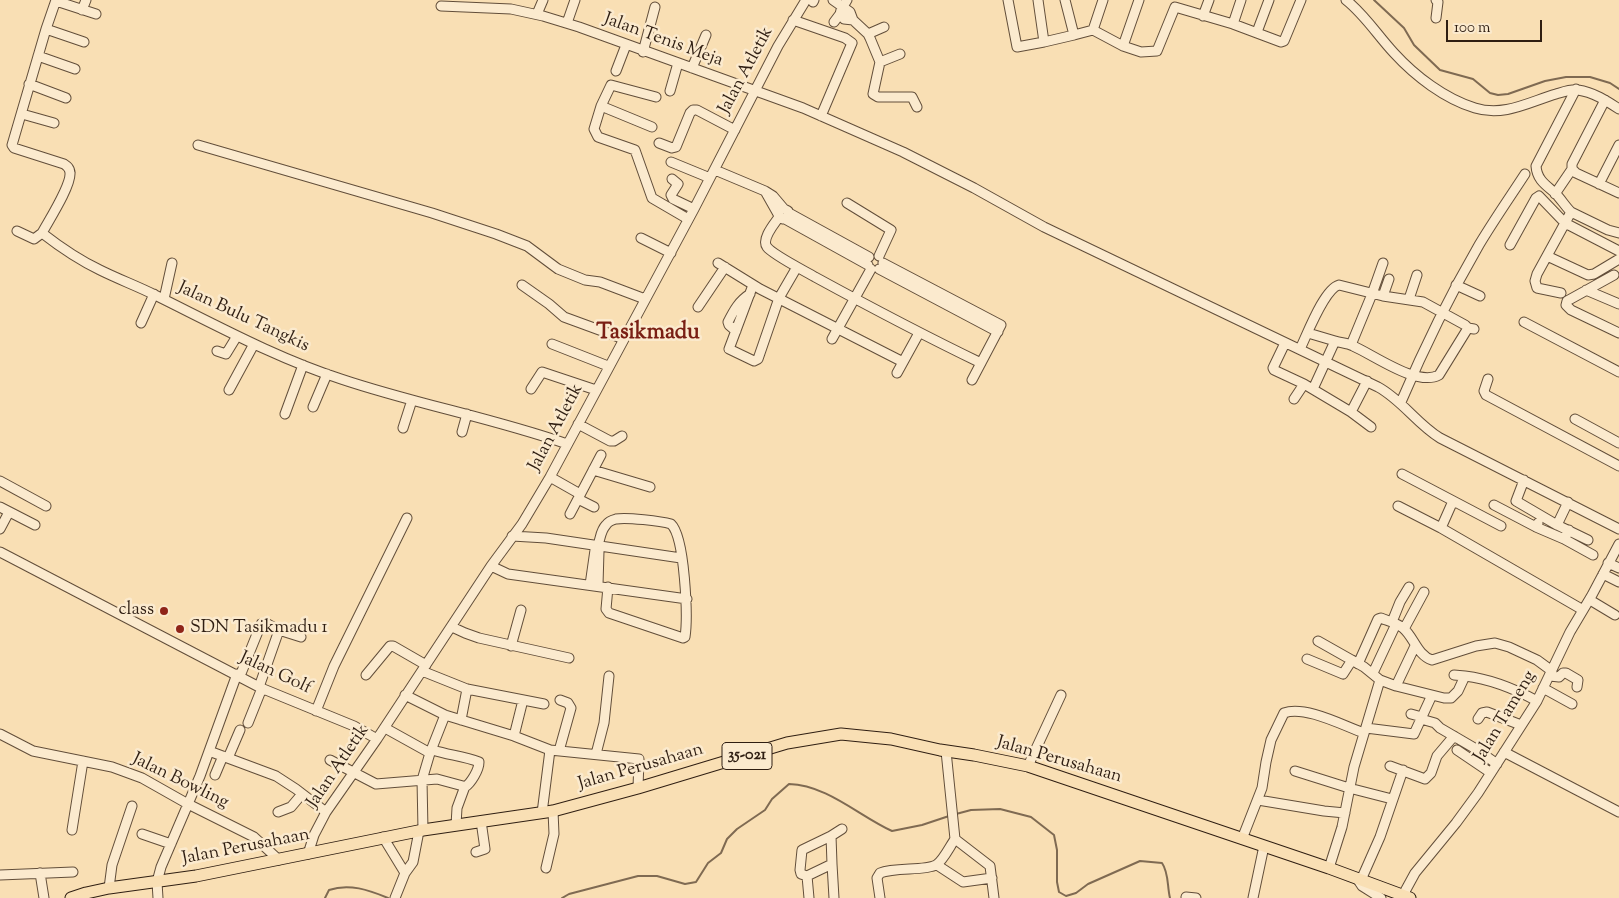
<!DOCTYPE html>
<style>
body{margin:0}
#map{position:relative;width:1619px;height:898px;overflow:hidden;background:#f9dfb4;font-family:"Sorts Mill Goudy",serif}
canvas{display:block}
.scale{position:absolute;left:1446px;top:20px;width:96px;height:22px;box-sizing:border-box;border:2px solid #2f1e12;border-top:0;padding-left:6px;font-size:15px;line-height:18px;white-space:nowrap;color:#2f1e12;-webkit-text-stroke:4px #fbeace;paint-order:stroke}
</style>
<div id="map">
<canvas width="1619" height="898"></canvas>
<div class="scale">100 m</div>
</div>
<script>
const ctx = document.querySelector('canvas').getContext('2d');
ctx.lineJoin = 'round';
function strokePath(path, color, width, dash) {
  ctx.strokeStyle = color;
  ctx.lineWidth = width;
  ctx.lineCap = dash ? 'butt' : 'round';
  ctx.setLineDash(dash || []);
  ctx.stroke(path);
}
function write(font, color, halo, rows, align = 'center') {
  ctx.font = font + ' "Sorts Mill Goudy",serif';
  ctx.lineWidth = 5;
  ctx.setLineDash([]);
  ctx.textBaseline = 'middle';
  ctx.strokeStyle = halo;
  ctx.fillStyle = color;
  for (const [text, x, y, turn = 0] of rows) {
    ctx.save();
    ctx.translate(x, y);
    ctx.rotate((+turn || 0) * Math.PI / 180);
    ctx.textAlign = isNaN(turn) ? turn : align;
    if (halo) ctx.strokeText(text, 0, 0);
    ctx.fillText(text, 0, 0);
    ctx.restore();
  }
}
const stream = new Path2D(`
 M1374,0L1404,28L1414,45L1440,70L1473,79L1490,93L1498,95L1508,94L1545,81L1566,77H1590L1610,83L1619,89
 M956,814L971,810L1000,809L1031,817L1054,835L1057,850V882L1059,892L1066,896L1076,893L1088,884L1140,861L1162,863C1169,873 1167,886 1170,898
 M325,898L329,890C349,883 369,890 388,898
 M562,898L569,894L638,876H657L685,884L696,882L708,863L721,853L727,839L737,829L765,810L772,799L789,784C827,785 859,816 892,831L922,825L949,816`);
const minor = new Path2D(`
 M56,0L46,29L12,145L14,148L64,164C67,166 70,168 70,173C71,186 49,220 42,233C60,247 79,260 100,270C118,279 137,286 155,295C216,325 276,358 341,379C415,404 493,418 567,444
 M833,0L850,12L853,20L868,34L870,38L880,62L873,94L878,97H912L917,107
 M847,0L841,10L840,14L844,19L853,20
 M1008,0L1017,47L1044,42
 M1038,0L1044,42L1074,35
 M1065,0L1074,35L1093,30
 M1103,0L1093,30L1123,46
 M1139,0L1123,46L1141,52L1157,51L1175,7L1233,24L1281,42L1284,41L1301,0
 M1346,0C1365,15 1378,36 1394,53C1415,76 1445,99 1475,108C1504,117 1529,102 1556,94C1563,92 1571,89 1578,90C1593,92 1607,101 1619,109
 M56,1L96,14
 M813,2L814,0
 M441,6L511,9L543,16L579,27L803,108L903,152L974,188L1044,227L1378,387C1402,400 1417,424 1440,438L1619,529
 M82,10L86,0
 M537,14L543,0
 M1203,16L1209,0
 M1436,18L1438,2L1436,0
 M793,20L845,38L852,43L821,116
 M834,22L840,14
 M567,23L575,0
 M1233,24L1241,0
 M46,29L84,42
 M1257,32L1269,0
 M868,34L884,27
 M643,52L655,7
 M38,56L75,69
 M880,62L900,54
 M692,68L706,35
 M616,71L626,45
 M29,84L66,98
 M670,91L678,63
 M601,106L611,85L656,97
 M22,114L54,123
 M652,127L601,106L594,129L598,137L635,150L652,198L688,219
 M659,143L672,148L676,147L690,113L693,110H697L735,130
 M198,145L432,213L496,234L527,246L558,269L585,280L600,282L645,299
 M671,162L710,178
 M1572,169L1576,173L1619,193
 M715,170L765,191L773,196L784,209L788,211V217L783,219L780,218L778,214L780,210L784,209
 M672,179L678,184L671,195L673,199L694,209
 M1599,184L1619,145
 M765,191L778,214
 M1555,194L1572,169V164L1605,100
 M847,203L891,230L879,256
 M1571,212L1608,230L1619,233
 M789,213L869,257
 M779,217C775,223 761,239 767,247C773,255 805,271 815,277C870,307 925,336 981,363
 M785,219L868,265
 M17,231L34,239L42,233
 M641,238L671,253
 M1510,245L1536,198L1539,196L1565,223L1619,251
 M1547,256L1588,275L1594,274L1619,259
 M718,263L760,289L903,362
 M883,263L1001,325L972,380
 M879,269L998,332
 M1614,275L1567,301L1566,305L1571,310L1619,333
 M522,285L549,304L564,317L624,339
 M753,285L729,349L754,361L758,359L779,298L797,267
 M1456,285L1480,296
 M1586,290L1619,304
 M1561,293L1537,288L1535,281L1537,274L1571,212C1565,206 1561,199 1555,193C1546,185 1537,180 1536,166L1576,89
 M1383,296L1389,279
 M164,299L172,263
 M1409,299L1417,275
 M698,307L725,267
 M1524,322L1619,372
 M141,323L154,294
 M736,331L729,325L728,322C734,310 739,301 750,294
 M1308,333L1335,341
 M832,339L871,269
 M1285,343L1273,368L1274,370L1304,384L1351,412L1367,381
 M552,344L608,366
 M1351,345L1372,294L1383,263
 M1300,349C1307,335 1324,289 1339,285L1383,296L1423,302L1465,325L1468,328L1474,329
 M217,351L226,354L237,336
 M897,373L919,333
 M1488,379L1484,391L1486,395L1619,466
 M531,389L542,372L596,390
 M1313,389L1335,341C1341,343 1348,343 1353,346C1374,355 1417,387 1439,375L1468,328
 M229,390L254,344
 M1294,399L1304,384
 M1401,402C1424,348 1450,295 1479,245C1494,220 1510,197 1525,174
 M313,407L327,374
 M1351,412L1371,427
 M285,414L303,365
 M1575,419L1619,443
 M578,424L610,441H614L622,436
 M403,428L412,400
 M462,432L467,414
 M593,470L650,487
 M1402,474L1501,526
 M550,477L580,494
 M1524,480L1516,501L1557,525L1568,502
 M0,481L46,506
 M578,499L594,507
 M1494,505L1536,527
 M1398,506L1441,528L1583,610
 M0,507L35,525
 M570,514L601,455
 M1538,523L1536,527L1564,539
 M1557,525L1588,540
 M1441,528L1453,501
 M0,529L9,512
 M1569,530L1564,539L1593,555
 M512,536L546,538L681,558
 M0,552L261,688L354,726L377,739
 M1608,563L1619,568
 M491,566L508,574L687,599
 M1603,574L1619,582
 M590,585L595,550C601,543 599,532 606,525C608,522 612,520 616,519C626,517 661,521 671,524C685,537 688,617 685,637L683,638L609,613L606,609L608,587
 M598,585L599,551L598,546
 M1590,600L1615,615
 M1392,622L1400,602L1409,587
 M452,627L465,633L479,638L569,658
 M1404,629L1424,592
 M1318,641L1364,667L1380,680
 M511,646L521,610
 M1307,659L1343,674L1352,660
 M1358,664L1378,619L1381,618C1388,621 1397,623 1403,628C1414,637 1417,655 1432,660L1476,646L1495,643L1509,647L1537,660L1552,671
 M422,671L467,689L544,704
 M1373,673L1396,624
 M366,675L390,646H393L426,665
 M1454,675L1465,676
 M240,676L261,624L266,623L280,631
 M1550,676L1559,677L1563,673H1566L1578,680L1577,687
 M1396,686L1415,646
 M259,687L278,633L282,631L301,637
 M1543,688L1572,704
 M405,695L445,715L514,736L550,750L639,759L638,788
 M316,711L334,666L407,518
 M1411,714L1422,717
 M1421,719L1435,723L1440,728L1476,749L1497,764
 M1478,719L1482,713L1487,712L1521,725
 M461,720L467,689
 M248,723L262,688
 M385,728L430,753
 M1366,728L1414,734L1432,695
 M0,734L33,751L112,767L142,778L188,804L254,837L279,860
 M514,736L523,700
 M433,750C448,755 463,756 479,762C479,770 471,783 465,787
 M1457,750L1491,773
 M209,751L276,776L296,789L326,812
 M559,751L571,708L568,703L560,700
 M1504,752L1619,812
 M596,754L604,723L609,676
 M228,758L240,730
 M330,760L376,784L437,779L463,786L464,789L457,808L456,825
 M1028,766L1061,695
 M1390,766L1425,779L1431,773L1437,756L1454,736
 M1295,771L1349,788L1392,799
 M215,775L223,756
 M1258,800L1324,811L1345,813
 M278,812L291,807L302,794
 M542,813L550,750
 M72,830L83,761
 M423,830L422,780L430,753L445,715
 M142,834L171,844
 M383,837L405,873
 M955,839L990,866L994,898
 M1242,839L1262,788L1266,762L1271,740L1284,713C1305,705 1344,726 1364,733
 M476,852L485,849L481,821
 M308,854L314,835L326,812L377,739L491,566L522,524L550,477L694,209L778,46L806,0
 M832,864L834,898
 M937,865L963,882L992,878
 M546,868L554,834L553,811
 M1329,868L1342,827L1354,767L1380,680L1396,686L1444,698H1451L1458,691L1465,676C1490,679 1515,689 1537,701
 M40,873L44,898
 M0,875L73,872
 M807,876L801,874L800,870L802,850L831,836
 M1358,880L1362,886L1381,898
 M1361,880L1380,837L1403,770
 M109,888L112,865L132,806
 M1403,895L1415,873L1456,823L1478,793L1537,701L1570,632L1592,595L1619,544
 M1186,897L1196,898
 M158,898L157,882L161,867L200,776L237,674
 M395,898L405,873L413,862L419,831
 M809,898L807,876L832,864L831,836L842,829
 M880,898L877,878L880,873C895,867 925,871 936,865C943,861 950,846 955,839L946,751
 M1253,898L1264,846`);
const major = new Path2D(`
 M71,898L86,893L109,888L196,876L423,830L553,811L638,788L787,743L841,734L891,739L940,750L974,755L1028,766L1329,868L1410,898`);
const markers = [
 [164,611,5,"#8f2418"],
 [180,629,5,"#8f2418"]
];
const shields = [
 [747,756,50]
];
const shieldNames = [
 ["35-021",747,756]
];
const streetNames = [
 ["Jalan Tenis Meja",663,41,20],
 ["Jalan Atletik",747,71,-62],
 ["Jalan Bulu Tangkis",243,318,25],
 ["Jalan Atletik",557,428,-62],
 ["Jalan Golf",275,674,25],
 ["Jalan Tameng",1506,717,-59],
 ["Jalan Perusahaan",1059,761,16],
 ["Jalan Atletik",339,767,-56],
 ["Jalan Perusahaan",641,768,-16],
 ["Jalan Bowling",180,782,26],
 ["Jalan Perusahaan",246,848,-11]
];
const poiNames = [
 ["class",154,611],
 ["SDN Tasikmadu 1",190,629,"left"]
];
const districtNames = [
 ["Tasikmadu",648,334]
];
strokePath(stream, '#7f6a52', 2);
strokePath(minor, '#624e3a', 11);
strokePath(major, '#2f1e12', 13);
strokePath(minor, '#fbeace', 9);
strokePath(major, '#f9dfb4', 11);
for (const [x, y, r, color] of markers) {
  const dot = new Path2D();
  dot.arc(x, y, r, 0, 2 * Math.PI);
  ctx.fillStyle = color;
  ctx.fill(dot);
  strokePath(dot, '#fbeace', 2);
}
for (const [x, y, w] of shields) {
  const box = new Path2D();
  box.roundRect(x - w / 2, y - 13.5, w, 27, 4);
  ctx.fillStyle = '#fbeace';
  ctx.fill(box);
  strokePath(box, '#2f1e12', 1);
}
write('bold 16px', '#2f1e12', null, shieldNames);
write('18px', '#2f1e12', '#fbeace', streetNames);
write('18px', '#2f1e12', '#fbeace', poiNames, 'right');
write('bold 22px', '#7a1f14', '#fbeace', districtNames);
</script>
